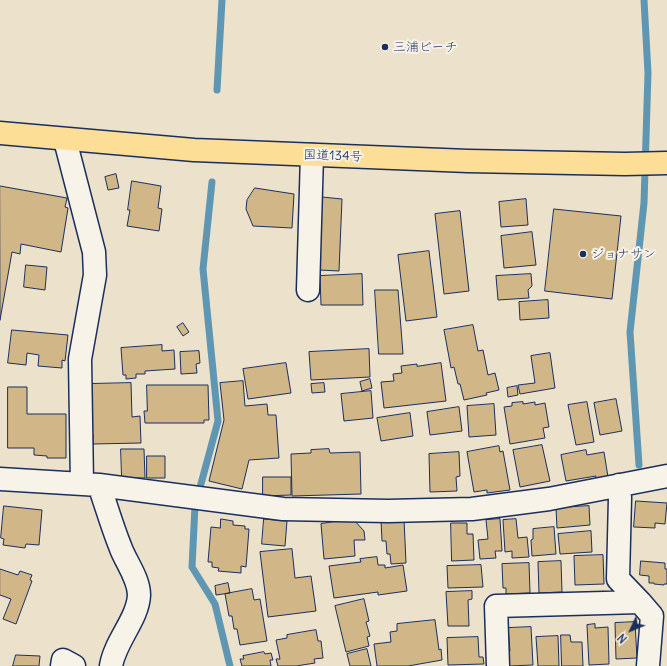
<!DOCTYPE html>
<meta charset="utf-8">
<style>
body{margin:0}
#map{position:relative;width:667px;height:666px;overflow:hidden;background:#ece1cb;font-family:Delius,sans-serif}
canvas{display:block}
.north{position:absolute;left:611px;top:610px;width:40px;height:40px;-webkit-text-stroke:3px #f7f3e8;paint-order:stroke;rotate:226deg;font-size:11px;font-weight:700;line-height:16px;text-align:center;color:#1b2f5e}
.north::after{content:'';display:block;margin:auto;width:14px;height:18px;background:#1b2f5e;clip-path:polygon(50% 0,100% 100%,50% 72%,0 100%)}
</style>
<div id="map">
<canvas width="667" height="666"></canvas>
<div class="north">N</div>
</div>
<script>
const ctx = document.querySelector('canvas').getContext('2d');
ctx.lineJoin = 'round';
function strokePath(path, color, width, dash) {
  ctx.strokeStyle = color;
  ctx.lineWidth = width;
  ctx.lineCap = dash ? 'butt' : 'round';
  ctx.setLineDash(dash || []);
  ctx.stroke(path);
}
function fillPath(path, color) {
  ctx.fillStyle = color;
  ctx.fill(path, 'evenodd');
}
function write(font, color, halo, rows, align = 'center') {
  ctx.font = font + ' Delius,"Klee One",sans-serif';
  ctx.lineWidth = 4;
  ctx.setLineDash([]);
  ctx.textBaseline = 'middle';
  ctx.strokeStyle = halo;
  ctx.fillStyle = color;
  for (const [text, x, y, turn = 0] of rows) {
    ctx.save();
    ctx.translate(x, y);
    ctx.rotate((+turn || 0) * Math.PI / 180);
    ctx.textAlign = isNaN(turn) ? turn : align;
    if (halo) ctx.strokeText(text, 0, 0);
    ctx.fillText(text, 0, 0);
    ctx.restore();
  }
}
const stream = new Path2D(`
 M217,90L222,0
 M212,182L203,269L218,421L195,506L192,567L215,604L230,666
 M639,465L630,332L644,203L648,73L644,0`);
const building = new Path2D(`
 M116,174L119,188L108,190L105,177Z
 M132,181L161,186L158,208L162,209L159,231L127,226L130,210H128Z
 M0,186L67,198L65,207L68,208L61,252L21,244L20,254L12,252L0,320Z
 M255,188L294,194L292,228L253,226L246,209L247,200Z
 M322,197L342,199L339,271L319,270Z
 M526,199L528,225L501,227L499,202Z
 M554,209L621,216L612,299L545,291Z
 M460,211L469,291L444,294L435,214Z
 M532,232L536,265L504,268L501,236Z
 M429,251L437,317L406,321L398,255Z
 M26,265L47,267L45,290L24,287Z
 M362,274L363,305H321L320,276Z
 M531,274L532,286L528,290L529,298L498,300L496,276Z
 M375,290H398L403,354H379Z
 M548,300L549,318L520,320L519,302Z
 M183,323L189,332L183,336L177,327Z
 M473,325L478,351L483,350L488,375L495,373L499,390L486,393L487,395L464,400L460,384H458L454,367L451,368L444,330Z
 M12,330L68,335L65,361L62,360V368L38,366L39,355L27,353L26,365L8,363Z
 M162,345V351L174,350L175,369L145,371V374H136V378L126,379V375H123L121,348Z
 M369,349L370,377L311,380L309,352Z
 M199,351L200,363L196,364L197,373L181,374L180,352Z
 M550,353L555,388L520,394L518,385L535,383L531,356Z
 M286,363L291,393L248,399L243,369Z
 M441,363L446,401L384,408L381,382L394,381L393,374L402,373L401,366L417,364V366Z
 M370,379L372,388L362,391L360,382Z
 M243,381L245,406L267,404L268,415H276L279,458L249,460L242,489L209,481L224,420L220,383Z
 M131,383L132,417L140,416L141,443L93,444V434L90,435L89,384Z
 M324,383L325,392L312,393L311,384Z
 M147,385H208L209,420H204V423H145L144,411H147Z
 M517,386L518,395L508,397L507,388Z
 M8,387H27V414H66V458H47V456L34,455V448H8Z
 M371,391L373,418L344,421L341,394Z
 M616,399L622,431L600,435L594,403Z
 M523,402V404L535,402V405L545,403L549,427L543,428L545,438L510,444L504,407L512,406V403Z
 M587,402L594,442L576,445L568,405Z
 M494,404L496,435L469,437L467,406Z
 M459,407L462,431L430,435L427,412Z
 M410,413L413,436L381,441L377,418Z
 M542,445L550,481L520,487L513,450Z
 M499,446L500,452L503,451L510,490L487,493V490L474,492L467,452Z
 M121,449H144L145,478H122Z
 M329,449L330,453L360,452L361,494L292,496L291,454L311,453V450Z
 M586,450L587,455L604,452L608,477L596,479V476L566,481L561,455Z
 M459,452L460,476L456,477L457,491L430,492L429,454Z
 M147,456H165V478H147Z
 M263,477H291V495L263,496Z
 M636,501L667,503L665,524L655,523V528L634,527Z
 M4,506L42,510L39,545L26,544L25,548L3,545L4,539L1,538Z
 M589,506L590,525L557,528L556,508Z
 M221,519L233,521V525L245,526V529H249L246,567L241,566V573L218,571L219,568L212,567V562H208L211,527L220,528Z
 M264,519L287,521L285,546L262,544Z
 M353,519L364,531L365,540H354L355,556L324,559L321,524Z
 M404,519L406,563L391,564L390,554H387L386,541H382L381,520Z
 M500,519L502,551H495L496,558L480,559L478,540L488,539L486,520Z
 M516,519L518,538L527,537L529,557L512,558V551L505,552L503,520Z
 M451,523H467V534H473L474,560L452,561Z
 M554,527L556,554L532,556L531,540L533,539V529Z
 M591,531L592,552L560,554L558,534Z
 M292,549L295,578L311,576L316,611L268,617L260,552Z
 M603,555L604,584L575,585L574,556Z
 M377,557L378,565H385V568L403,565L407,591L378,595V592L334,598L329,566L361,562L360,559Z
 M561,561L562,592L539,593L538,562Z
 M641,561L665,563V569H667V584H664V585L654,584V583H649V576L640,575Z
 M529,563L530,593L506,594V588H503L502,564Z
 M481,565L483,587L448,588L447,566Z
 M0,569L18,575L20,571L32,575L30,580L32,581L16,624L3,619L11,599L0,595Z
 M228,583L230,593L216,595L215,586Z
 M252,589L254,600L260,599L267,641L240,645L237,629H234L232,616H229L225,594Z
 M472,591V599L468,600L469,626H448L446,592Z
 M364,599L369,621L366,622L370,636L367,637L369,646L346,652L335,606Z
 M435,620L439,650L441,649L442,660L408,666H377L374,644L391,642L390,632L397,631V624Z
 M635,622L637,658L616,659L615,623Z
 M595,624V628L608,627L609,664L589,665L587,625Z
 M531,627L533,665L509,666L508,651H510L508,628Z
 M316,630L318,641H321L323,658L314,659L315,663L296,666H278L276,659H280L276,640L287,638V635Z
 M561,635H570L571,642H582L583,666H562Z
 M558,636L559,666H538L536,637Z
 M478,637L479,657H483L484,664L448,665L447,638Z
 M367,649L371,666H350L347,654Z
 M264,652L265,654L271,653L273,660H270L271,666H242L240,659H244L243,656Z
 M16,655L40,656L39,666H13Z`);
const street = new Path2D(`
 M65,140L94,252L95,275L80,359L82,484
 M308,290L312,155
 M0,479L99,485L283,509L388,511L472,509L549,499L667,476
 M99,485C106,505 112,526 120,546C125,561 139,578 139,595C138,619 115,641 111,666
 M619,485L620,498L618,579L640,602
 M62,666L63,660L74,666
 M498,666L496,606L640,602L652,616L648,666`);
const highway = new Path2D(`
 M0,133L194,150L468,161L625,164L667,163`);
const markers = [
 [385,47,4,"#1b2f5e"],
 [583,254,4,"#1b2f5e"]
];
const poiNames = [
 ["三浦ビーチ",393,47],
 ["ジョナサン",591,254]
];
const streetNames = [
 ["国道134号",333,156,2]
];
strokePath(stream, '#5f97b2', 7);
fillPath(building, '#d1b687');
strokePath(building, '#1b2f5e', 1);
strokePath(street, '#1b2f5e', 25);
strokePath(highway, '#1b2f5e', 25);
strokePath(street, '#f7f3e8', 22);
strokePath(highway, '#fcde96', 22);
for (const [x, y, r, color] of markers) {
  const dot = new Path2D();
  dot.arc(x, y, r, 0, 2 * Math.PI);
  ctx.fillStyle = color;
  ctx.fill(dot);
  strokePath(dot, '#f7f3e8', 1.5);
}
write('13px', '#1b2f5e', '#f7f3e8', poiNames, 'left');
write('13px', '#1b2f5e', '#f7f3e8', streetNames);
</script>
